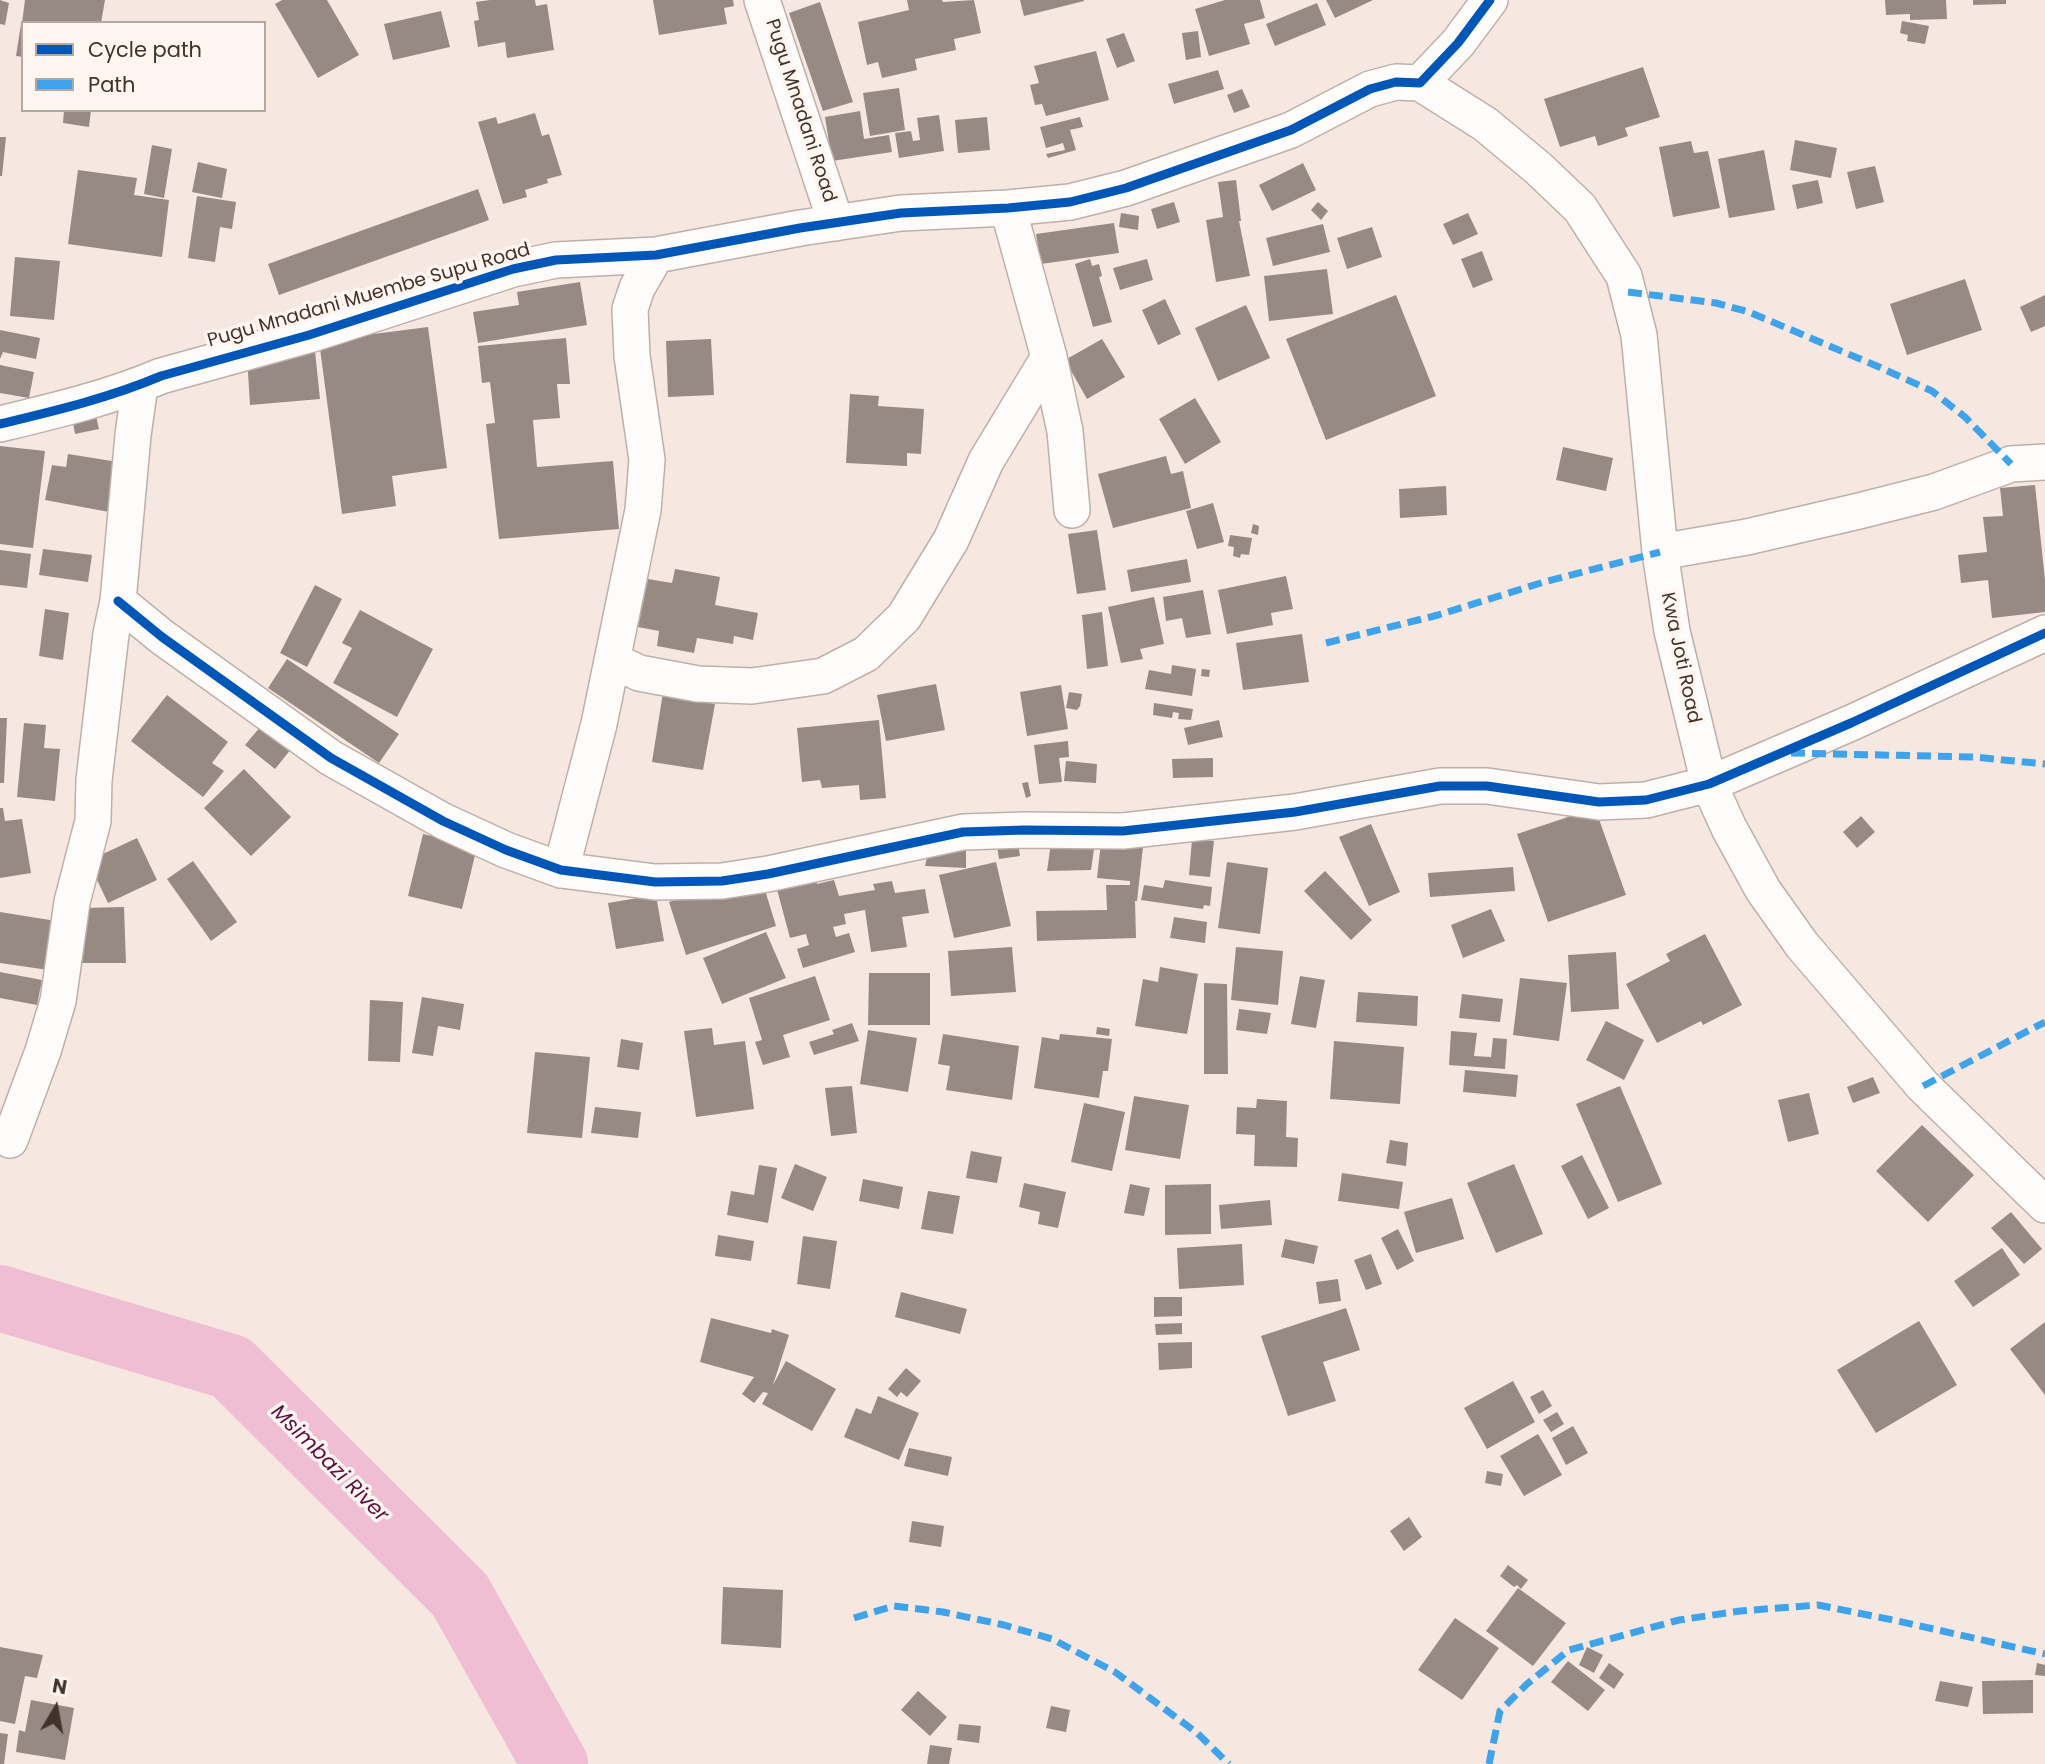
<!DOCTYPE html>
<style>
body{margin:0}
#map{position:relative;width:2045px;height:1764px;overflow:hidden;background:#f6e8e1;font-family:Poppins,sans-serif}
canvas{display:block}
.legend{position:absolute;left:21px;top:21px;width:245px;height:91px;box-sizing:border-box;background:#fff6f2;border:2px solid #b3a8a2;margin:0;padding:9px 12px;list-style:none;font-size:21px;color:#42322a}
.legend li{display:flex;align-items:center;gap:14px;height:35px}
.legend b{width:35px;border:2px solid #b3a8a2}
.north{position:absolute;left:21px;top:1673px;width:70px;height:70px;-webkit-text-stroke:5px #fff6f2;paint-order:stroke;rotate:10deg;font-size:19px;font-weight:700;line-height:28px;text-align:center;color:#42322a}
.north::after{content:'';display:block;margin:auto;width:24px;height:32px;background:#42322a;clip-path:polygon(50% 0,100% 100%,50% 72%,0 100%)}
</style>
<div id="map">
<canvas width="2045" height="1764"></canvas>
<ul class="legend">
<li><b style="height:9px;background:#0057b8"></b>Cycle path</li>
<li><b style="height:9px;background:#3fa3eb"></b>Path</li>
</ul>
<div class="north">N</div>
</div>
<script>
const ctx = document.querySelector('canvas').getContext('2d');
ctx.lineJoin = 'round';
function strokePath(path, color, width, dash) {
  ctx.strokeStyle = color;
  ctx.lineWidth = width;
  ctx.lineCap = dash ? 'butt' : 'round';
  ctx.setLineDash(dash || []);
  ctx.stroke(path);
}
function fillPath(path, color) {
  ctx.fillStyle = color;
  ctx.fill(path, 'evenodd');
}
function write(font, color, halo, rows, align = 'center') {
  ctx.font = font + ' Poppins,sans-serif';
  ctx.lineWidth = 7;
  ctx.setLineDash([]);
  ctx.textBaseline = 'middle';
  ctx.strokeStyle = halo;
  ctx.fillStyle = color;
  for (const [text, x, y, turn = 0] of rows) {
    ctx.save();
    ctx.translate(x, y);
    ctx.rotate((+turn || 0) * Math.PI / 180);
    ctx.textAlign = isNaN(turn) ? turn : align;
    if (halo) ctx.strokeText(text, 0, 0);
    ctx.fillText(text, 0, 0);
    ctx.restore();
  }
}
const river = new Path2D(`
 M0,1298L231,1367L460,1595L555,1764`);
const building = new Path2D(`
 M0,0L9,3L5,25L0,24Z
 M25,0H105L101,23H22Z
 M282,0H327L359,55L318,78L275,4Z
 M490,0H535L536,6L547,4L554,50L507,58L505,42L478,47L474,21L479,20L476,2Z
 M653,0H733L734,6L724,8L727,24L659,35Z
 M907,0H942L943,2L974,0L981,33L954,39L956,50L915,59L917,70L882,78L878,62L867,65L858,22L909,10Z
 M1020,0H1084V1L1024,16Z
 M1225,0H1260L1265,18L1244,24L1250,44L1209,56L1195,9Z
 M1326,0H1373L1335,18Z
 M1885,0H1946L1947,19L1910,20V14L1886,15Z
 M1973,0H2006V4L1973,5Z
 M820,2L853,102L823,111L789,13Z
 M1317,3L1326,25L1275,46L1266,24Z
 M441,11L450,47L393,60L384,24Z
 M1902,21L1929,26L1925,44L1907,41L1908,35L1900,33Z
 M21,24H23V57L16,56Z
 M1198,31L1201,57L1186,60L1182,33Z
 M1124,33L1135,61L1117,68L1106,39Z
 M1096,51L1109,100L1046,116L1042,104L1035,105L1030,85L1039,83L1034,66Z
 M1643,67L1660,117L1625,128L1628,136L1598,146L1595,136L1560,147L1544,99Z
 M1218,70L1224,89L1174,104L1168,84Z
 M899,88L905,130L870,136L863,93Z
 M1242,89L1250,107L1234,113L1227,95Z
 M64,110H91L89,127L63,123Z
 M860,111L864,139L889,135L892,152L832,161L825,117Z
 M535,113L542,136L549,134L562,175L547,179L548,183L525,190L527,197L503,204L478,122L496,117L498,124Z
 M939,115L944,151L899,158L895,133L911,131L913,141L920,140L917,118Z
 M987,117L990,150L958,153L955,120Z
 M1080,117L1083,127L1070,130L1076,150L1048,158L1046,154L1065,150L1063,143L1046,148L1040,127Z
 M0,137H6L2,176H0Z
 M1795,140L1837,148L1831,178L1790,170Z
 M1691,141L1694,153L1708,151L1720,208L1673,217L1659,147Z
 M152,145L172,149L164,198L144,194Z
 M1764,150L1775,210L1729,218L1718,159Z
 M198,162L227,169L222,198L192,192Z
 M1303,163L1316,190L1272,211L1259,185Z
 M1875,166L1884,202L1856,209L1847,172Z
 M78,170L137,178L134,195L169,200L162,257L68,244Z
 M1236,180L1241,221H1239L1250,276L1216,282L1206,220L1223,217L1218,182Z
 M1818,180L1823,203L1797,209L1792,185Z
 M478,189L489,220L279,295L268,264Z
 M197,196L236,202L232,229L220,227L215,262L188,258Z
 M1174,202L1180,222L1157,229L1151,209Z
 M1318,202L1328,211L1321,220L1311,210Z
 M1121,213L1139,216L1138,230L1119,227Z
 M1468,213L1478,234L1453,245L1443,224Z
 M1114,223L1119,253L1041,264L1036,234Z
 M1323,224L1330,252L1273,266L1266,238Z
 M1372,227L1382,257L1347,269L1337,238Z
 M1482,251L1493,280L1473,288L1461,259Z
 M15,257L60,261L54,320L10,316Z
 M1090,259L1092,266L1099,264L1102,276L1099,277L1112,322L1093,327L1075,264Z
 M1147,259L1153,280L1120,290L1113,268Z
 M1327,269L1333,314L1269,321L1264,276Z
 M1965,279L1982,330L1907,355L1890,304Z
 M580,282L587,325L478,343L473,312L519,305L517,292Z
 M1396,295L1436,396L1326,440L1286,339Z
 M2045,295V326L2031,332L2020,307Z
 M1165,299L1181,334L1158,345L1142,310Z
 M1246,305L1270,358L1218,381L1195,328Z
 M428,327L447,468L392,476L396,506L342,514L319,341Z
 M0,330L40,338L36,359L3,352L0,359Z
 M566,338L570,384H557L560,418L533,420L537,467L613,461L619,529L499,539L486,424L495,423L490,382L482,383L478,346Z
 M711,339L714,395L668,397L666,341Z
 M1102,339L1125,377L1087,399L1065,360Z
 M315,351L320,399L250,405L247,356Z
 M0,365L34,372L29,398L0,393Z
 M850,394L879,396L878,406L924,409L921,454L907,453V466L846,463Z
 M1195,398L1221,442L1185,464L1159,419Z
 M94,407L99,429L75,434L71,411Z
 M0,446L45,451L33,548L0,544Z
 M1563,447L1613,458L1606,491L1556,480Z
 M68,454L118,462L109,512L45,500L52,465L66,467Z
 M1166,456L1171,474L1183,471L1191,508L1113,528L1098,474Z
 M2035,485L2045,580V612L1992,618L1988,580L1961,583L1958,555L1987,552L1983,517L2003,516L2000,488Z
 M1446,486L1447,515L1400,518L1399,489Z
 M1213,503L1224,542L1197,549L1186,511Z
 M1253,524L1259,526L1258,535L1251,533Z
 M1097,530L1106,590L1077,594L1068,534Z
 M1230,535L1252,538L1249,555L1241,554L1240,558L1233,556L1234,547L1228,546Z
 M43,549L92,555L88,582L39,575Z
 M0,550L31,554L27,588L0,585Z
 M1187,559L1191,582L1131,592L1127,570Z
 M675,569L720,577L715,605L758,613L753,640L734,636L733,644L697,638L694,653L657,646L659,631L638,627L648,579L672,583Z
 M1286,576L1293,609L1271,613L1273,625L1227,634L1218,590Z
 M315,585L342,599L307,667L280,653Z
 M1203,590L1211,634L1186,638L1182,618L1166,621L1163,597Z
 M1154,597L1164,644L1140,649L1143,659L1121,663L1108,607Z
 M45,609L69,613L63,660L39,656Z
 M360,610L433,649L397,717L333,683L352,648L342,643Z
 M1102,612L1108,666L1087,669L1082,615Z
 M1302,634L1309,682L1243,690L1236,643Z
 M287,659L399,734L379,763L268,688Z
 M1172,665L1196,669L1192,696L1145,689L1149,670L1171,674Z
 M1202,669L1210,670L1209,677L1201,676Z
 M936,684L945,730L886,741L877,695Z
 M1061,685L1068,729L1027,736L1020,692Z
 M664,686L697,701L715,704L703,770L652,762Z
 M1069,692L1082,694L1080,706L1077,710L1066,708Z
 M167,695L228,742L212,763L224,771L203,797L131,741Z
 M1154,703L1193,709L1191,720L1178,719L1179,713L1173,712L1172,718L1153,715Z
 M0,718H7L4,783H0Z
 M266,720L296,743L275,769L245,745Z
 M879,720L886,798L860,800L859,785L822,788L820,780L802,782L797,728Z
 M1219,720L1223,737L1188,745L1184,728Z
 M24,723L46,725L44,748L60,749L55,801L17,797Z
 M1068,741L1069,757L1059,758L1062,782L1039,784L1034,745Z
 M1213,758V777L1173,778L1172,759Z
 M1066,761L1097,764L1096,783L1064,781Z
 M244,769L291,817L251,856L204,808Z
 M1028,782L1031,796L1026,798L1022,783Z
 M0,808H3L5,821L22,819L31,873L0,878Z
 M1595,808L1626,895L1548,922L1517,834Z
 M1861,816L1875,832L1857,848L1843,832Z
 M1371,824L1400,892L1369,906L1339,837Z
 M423,834L477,847L462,909L408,896Z
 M1017,836L1020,856L999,859L996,839Z
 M137,838L157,880L108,903L88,861Z
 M1192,839L1214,841L1210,877L1189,875Z
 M1101,842L1143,847L1137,901H1135L1136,938L1037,941L1036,911L1107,910L1106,885H1130V881L1097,878Z
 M1051,843L1094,849L1091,870L1047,871Z
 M966,844V868L925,866L929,849Z
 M193,861L237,922L211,941L167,879Z
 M996,862L1011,926L954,938L939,875Z
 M1227,862L1268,868L1260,934L1218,928Z
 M1513,867L1515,891L1430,897L1428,873Z
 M1325,871L1372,920L1351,940L1304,891Z
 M814,872L817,884L834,880L839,896L875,890L873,884L892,881L895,893L925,889L929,913L902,917L907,947L871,952L865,910L844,914L846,924L833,927L836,937L849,933L855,952L803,968L797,949L809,945L806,934L790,938L775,882Z
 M761,877L776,926L686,955L669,902L718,887Z
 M1165,880L1212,887L1210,906L1204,905L1203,909L1141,900L1144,885L1163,888Z
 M656,895L664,941L616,949L608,903Z
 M124,907L126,963H77L82,908Z
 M1491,909L1505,941L1463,958L1451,925Z
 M0,912L56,921L48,970L0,963Z
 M1174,917L1207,922L1205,943L1170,938Z
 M766,932L786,978L722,1004L703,958Z
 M1705,934L1742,1005L1703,1025L1701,1021L1657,1043L1626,984L1670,961L1666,954Z
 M1012,947L1016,992L951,996L948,951Z
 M1236,947L1283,951L1278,1005L1231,1000Z
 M1616,952L1619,1009L1571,1012L1568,955Z
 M1160,967L1198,974L1187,1034L1135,1026L1143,979L1158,982Z
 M0,972L42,980L37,1005L0,998Z
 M869,973H930V1025H868Z
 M815,976L830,1020L783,1035L790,1057L763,1065L755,1042L762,1040L749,998Z
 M1300,976L1325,980L1316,1028L1291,1024Z
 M1520,978L1567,983L1559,1041L1513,1035Z
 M1204,983L1227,984L1228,1074H1204Z
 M1358,992L1418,996L1417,1026L1356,1022Z
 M1462,994L1503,999L1500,1022L1459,1018Z
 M422,997L464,1004L460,1030L438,1026L433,1056L412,1053Z
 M370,1000L403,1002L400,1062L368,1061Z
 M1239,1009L1271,1013L1267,1034L1236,1030Z
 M1606,1021L1644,1040L1624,1080L1586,1060Z
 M852,1023L859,1041L814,1055L809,1042L834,1034L832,1030Z
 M1097,1027L1110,1029L1109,1036L1096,1034Z
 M712,1028L714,1045L745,1041L754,1109L696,1117L684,1031Z
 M868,1030L917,1038L908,1092L860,1084Z
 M1451,1031L1477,1033L1474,1056L1491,1057L1493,1038L1507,1039L1505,1069L1449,1065Z
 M943,1034L1019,1046L1012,1100L946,1090L950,1066L938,1064Z
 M1060,1034L1112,1039L1108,1071H1103L1099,1098L1034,1088L1042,1037L1059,1040Z
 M621,1039L643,1043L639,1070L617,1067Z
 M1334,1041L1404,1047L1400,1104L1330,1099Z
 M535,1052L590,1057L582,1138L527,1133Z
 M1465,1070L1518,1075L1516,1097L1463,1092Z
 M1873,1077L1880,1093L1853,1103L1847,1087Z
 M852,1086L857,1133L831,1136L825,1088Z
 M1620,1086L1662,1184L1618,1202L1576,1104Z
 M1809,1093L1819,1134L1788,1142L1778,1100Z
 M1134,1096L1189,1105L1180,1159L1125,1150Z
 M1257,1099L1287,1101L1286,1137L1298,1138L1297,1167L1254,1166L1255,1135L1236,1134L1237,1107L1256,1108Z
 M1084,1103L1125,1112L1112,1171L1071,1162Z
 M595,1107L641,1112L638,1138L591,1133Z
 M1922,1125L1974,1175L1928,1222L1876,1171Z
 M1390,1140L1408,1143L1406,1166L1386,1163Z
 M971,1151L1002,1157L997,1183L966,1178Z
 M1582,1155L1609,1208L1588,1219L1561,1166Z
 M795,1164L827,1177L813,1211L781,1198Z
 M1514,1164L1543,1234L1496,1253L1467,1183Z
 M759,1165L777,1168L768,1223L727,1215L731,1191L754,1195Z
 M1342,1173L1403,1182L1399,1209L1338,1201Z
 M863,1179L903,1187L899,1209L859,1201Z
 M1024,1183L1066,1192L1058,1228L1038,1224L1040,1212L1019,1207Z
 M1130,1184L1150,1188L1144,1216L1124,1213Z
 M1211,1184V1234L1165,1235V1185Z
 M928,1191L960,1196L953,1234L921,1229Z
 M1452,1198L1464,1239L1416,1253L1404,1212Z
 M1270,1200L1272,1225L1221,1229L1219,1205Z
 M2011,1212L2042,1249L2024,1264L1991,1228Z
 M1398,1229L1414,1261L1397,1270L1381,1238Z
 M718,1235L754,1241L751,1261L715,1256Z
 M803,1236L837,1241L830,1289L797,1284Z
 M1285,1239L1318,1246L1314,1264L1281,1257Z
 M1242,1244L1244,1285L1179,1289L1177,1248Z
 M2002,1248L2020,1275L1973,1307L1954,1281Z
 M1371,1254L1382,1284L1366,1290L1354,1260Z
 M1338,1279L1341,1301L1319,1304L1316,1282Z
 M901,1292L967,1309L960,1334L895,1317Z
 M1154,1297H1182V1316L1154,1317Z
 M1346,1308L1360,1350L1323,1362L1336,1401L1288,1416L1261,1336Z
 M711,1318L771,1333L772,1329L789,1335L773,1385L786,1361L836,1389L812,1431L762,1404L768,1393L763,1392L754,1403L742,1394L754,1377L700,1362Z
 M1919,1321L1957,1385L1876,1433L1837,1370Z
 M2045,1322V1395L2010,1349Z
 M1182,1323V1334L1156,1335L1155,1324Z
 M1192,1342V1368L1159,1370L1158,1343Z
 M906,1368L921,1381L907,1397L901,1392L897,1397L888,1389Z
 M1513,1381L1535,1422L1487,1449L1464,1408Z
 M1543,1390L1552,1406L1539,1414L1530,1397Z
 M878,1396L919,1413L899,1460L844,1437L856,1408L871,1414Z
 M1557,1412L1564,1424L1551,1432L1543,1420Z
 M1573,1426L1588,1453L1566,1465L1552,1438Z
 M1538,1434L1562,1475L1524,1496L1500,1456Z
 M909,1448L952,1457L948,1476L904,1466Z
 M1487,1471L1503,1474L1501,1486L1485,1483Z
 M1409,1517L1422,1537L1404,1551L1390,1531Z
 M912,1521L944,1526L941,1547L909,1542Z
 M1508,1565L1528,1580L1521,1589L1517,1585L1514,1587L1500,1576Z
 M723,1587L783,1590L781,1648L721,1644Z
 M1518,1588L1566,1623L1533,1666L1486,1631Z
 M1455,1618L1499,1648L1462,1700L1418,1670Z
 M0,1647L43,1655L37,1678L25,1676L15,1724L0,1721Z
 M1587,1647L1603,1655L1594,1673L1579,1665Z
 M1568,1661L1605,1690L1588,1711L1551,1682Z
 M1609,1663L1624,1674L1614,1689L1599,1678Z
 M2037,1663L2045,1665V1676L2035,1675Z
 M2033,1680V1713L1983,1714L1982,1681Z
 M1940,1681L1973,1687L1968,1707L1935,1701Z
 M918,1691L947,1717L930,1736L901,1710Z
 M31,1700L74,1708L65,1760L16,1752L19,1730L25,1732Z
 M1051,1706L1070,1710L1066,1732L1046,1728Z
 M959,1724L981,1726L979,1743L957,1740Z
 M0,1733L8,1734L4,1764H0Z
 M930,1745L952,1748L949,1764H927Z`);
const minor = new Path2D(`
 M762,0L836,223
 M1420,83L1485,124L1538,168L1580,208L1624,276L1639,335L1660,552L1672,631L1709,784L1729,828L1763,890L1802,945L1923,1086L2045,1205
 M1008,208L1049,357L1065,431L1072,510
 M0,424C54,411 109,398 161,376L309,335L513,269L556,260L656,255L800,228L901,213L1008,208L1070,202L1126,188L1291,130L1370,89L1396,82L1420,83L1458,43L1490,0
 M1660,552L1747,537L1859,511L1934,492L2011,464L2045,462
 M118,601L162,637L331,758L443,821L506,850L561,870L655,882L722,881L768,874L963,832L1025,830L1123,831L1295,812L1440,786H1487L1599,802L1646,800L1709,784L1851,723L2045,633
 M612,660L639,673L698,684L752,686L823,676L866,654L904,617L951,540L986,461L1049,357
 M561,870L599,724L643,510L647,460L632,356L630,309L637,288L656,255
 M10,1140L43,1051L58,1001L72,902L93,821L94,780L111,634L118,601L133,435L140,385`);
const quiet = new Path2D(`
 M1628,292L1716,303L1749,312L1879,367L1932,391L1965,417L2011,464
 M1326,643L1438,615L1544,582L1660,552
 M1791,753L1974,757L2045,764
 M1923,1086L2045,1022
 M854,1618L894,1606L943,1612L1004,1625L1052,1639L1115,1672L1197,1733L1229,1764
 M1489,1764L1500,1711L1527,1684L1569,1650L1679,1620L1740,1611L1818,1605L1893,1620L2045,1654`);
const cycleway = new Path2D(`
 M0,424C54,411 109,398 161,376L309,335L513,269L556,260L656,255L800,228L901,213L1008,208L1070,202L1126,188L1291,130L1370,89L1396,82L1420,83L1458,43L1490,0
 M118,601L162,637L331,758L443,821L506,850L561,870L655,882L722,881L768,874L963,832L1025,830L1123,831L1295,812L1440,786H1487L1599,802L1646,800L1709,784L1851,723L2045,633`);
const streetNames = [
 ["Pugu Mnadani Road",800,111,72],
 ["Pugu Mnadani Muembe Supu Road",369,296,-16],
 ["Kwa Joti Road",1680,658,78]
];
const waterNames = [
 ["Msimbazi River",329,1464,45]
];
strokePath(river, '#f0bed3', 66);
fillPath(building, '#978a84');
strokePath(minor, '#bdb0a9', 38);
strokePath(minor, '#fefcfa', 35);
strokePath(quiet, '#3fa3eb', 7, [14, 7]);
strokePath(cycleway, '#0057b8', 9);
write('19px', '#42322a', '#fff6f2', streetNames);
write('italic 21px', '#5a0f3e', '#fff6f2', waterNames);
</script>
